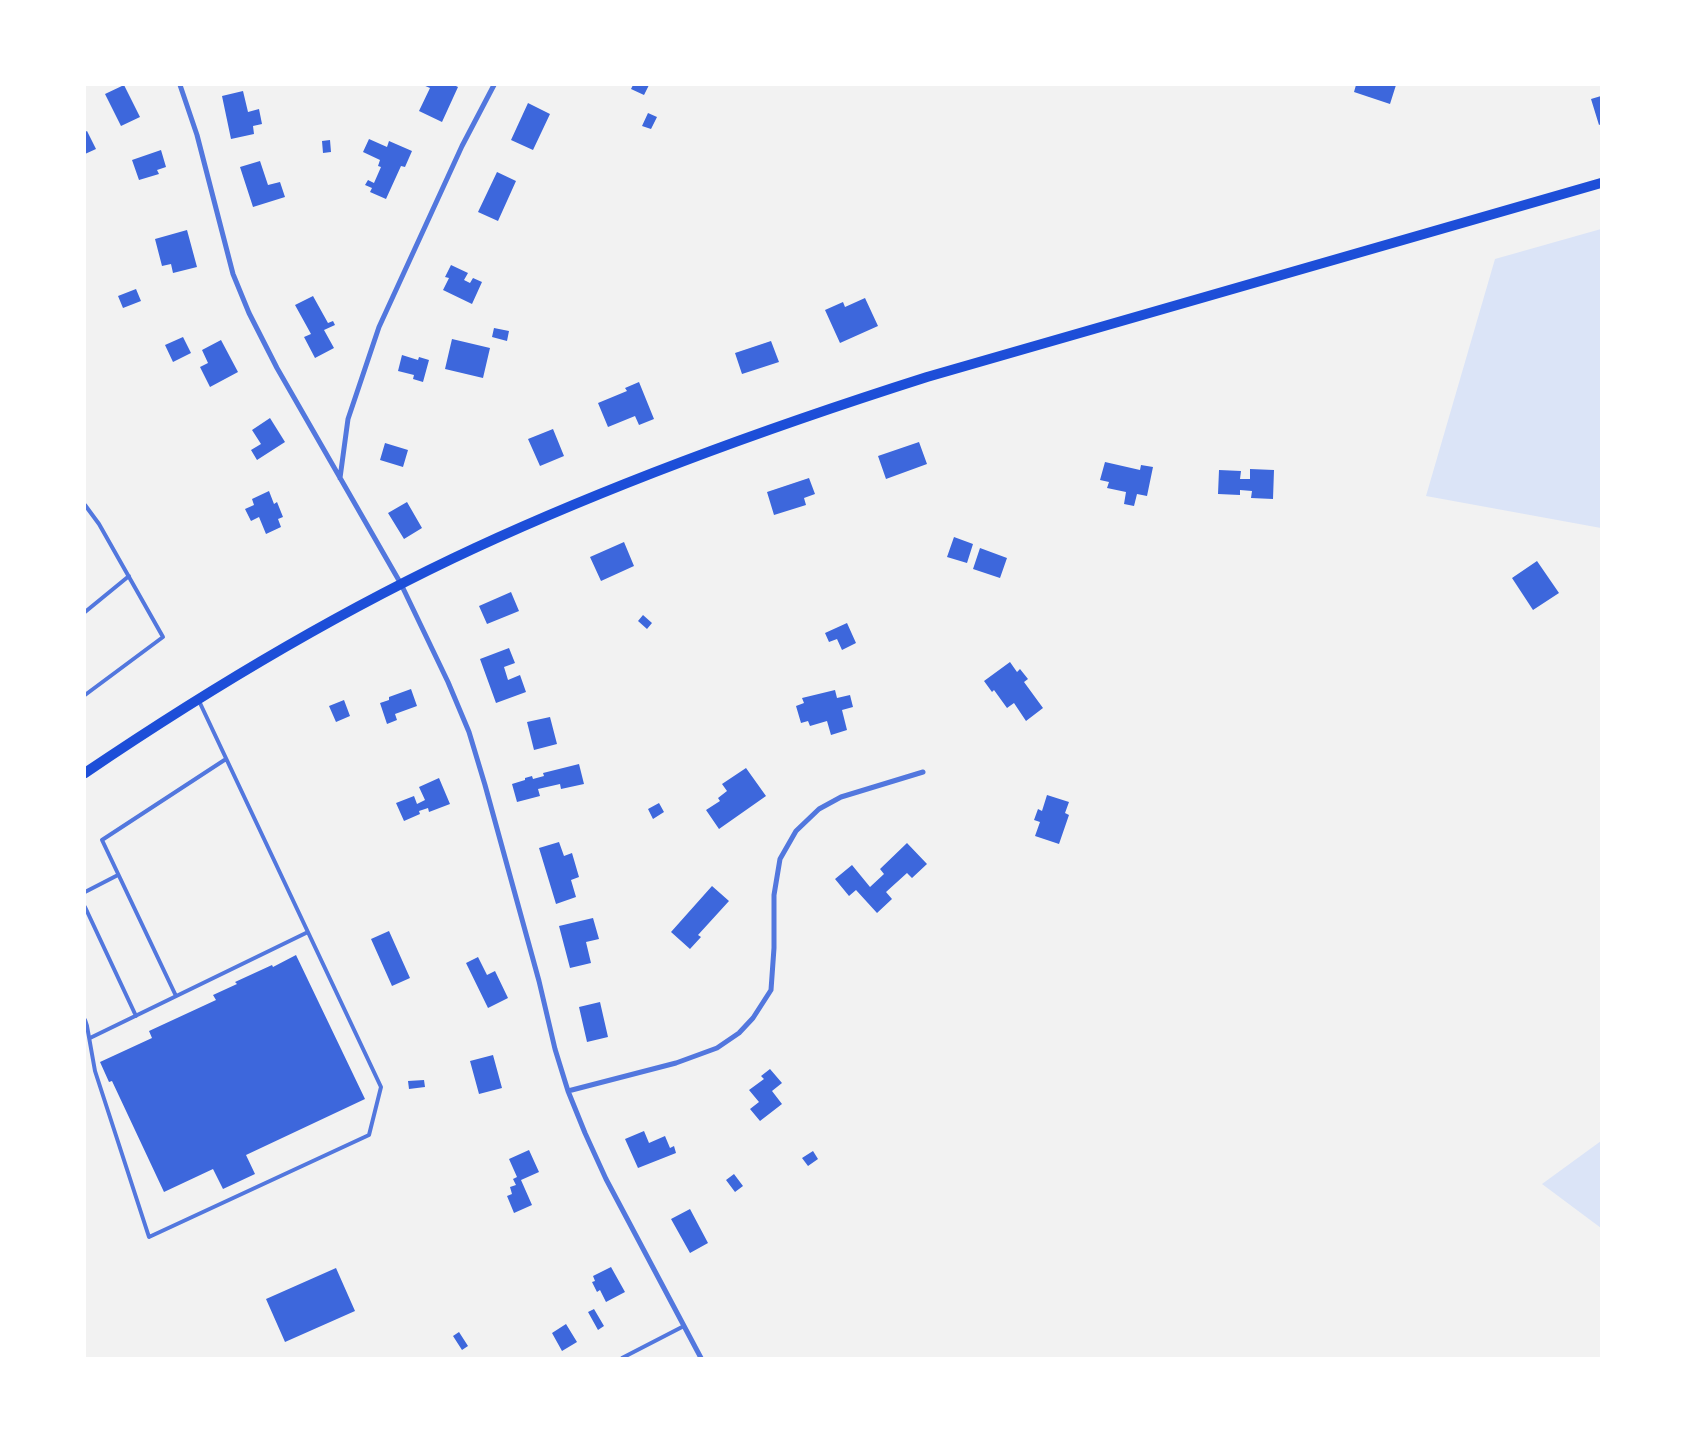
<!DOCTYPE html>
<style>
body{margin:0}
#map{position:relative;width:1686px;height:1443px;overflow:hidden;background:#f2f2f2;font-family:"Sofia Sans Condensed",sans-serif}
canvas{display:block}
.frame{position:absolute;inset:0;border:86px solid #fff;pointer-events:none}
</style>
<div id="map">
<canvas width="1686" height="1443"></canvas>
<div class="frame"></div>
</div>
<script>
const ctx = document.querySelector('canvas').getContext('2d');
ctx.lineJoin = 'round';
function fillPath(path, color) {
  ctx.fillStyle = color;
  ctx.fill(path, 'evenodd');
}
function strokePath(path, color, width, dash) {
  ctx.strokeStyle = color;
  ctx.lineWidth = width;
  ctx.lineCap = dash ? 'butt' : 'round';
  ctx.setLineDash(dash || []);
  ctx.stroke(path);
}
const green = new Path2D(`
 M1601,229V528L1426,496L1495,259Z
 M1601,1141V1228L1542,1184Z`);
const building = new Path2D(`
 M124,85L140,117L121,126L105,94Z
 M423,85H457L456,86L458,87L442,122L419,111L430,88Z
 M633,85H649L644,95L631,89Z
 M1356,85H1396L1390,104L1354,92Z
 M243,91L248,112L259,109L262,124L253,126L254,134L231,139L222,96Z
 M1601,96V124L1599,125L1591,99Z
 M528,103L550,114L533,150L511,140Z
 M648,113L657,117L651,129L642,126Z
 M87,131L96,149L85,154V132Z
 M369,139L387,147L389,141L412,151L405,167L401,166L386,199L370,192L372,188L365,185L368,180L374,183L381,167L378,166L380,160L363,152Z
 M330,140L331,152L323,153L322,141Z
 M161,150L166,167L157,170L159,174L139,180L132,160Z
 M260,161L268,185L280,182L285,197L253,207L240,167Z
 M497,172L516,181L498,221L478,212Z
 M187,230L197,267L173,273L171,264L162,266L155,239Z
 M451,265L468,273L464,280L470,283L473,278L482,282L472,304L443,290L449,278L445,277Z
 M136,289L141,301L123,308L118,296Z
 M313,296L328,323L333,321L335,325L324,330L334,348L315,358L304,337L311,334L295,305Z
 M865,298L878,326L840,343L825,310L843,302L845,307Z
 M494,328L509,331L507,341L492,337Z
 M183,337L191,353L173,362L165,345Z
 M452,339L490,348L483,378L445,369Z
 M221,340L238,372L210,387L200,367L208,363L202,350Z
 M771,341L779,362L742,374L735,353Z
 M402,355L418,360L419,357L429,360L423,382L413,379L414,375L398,371Z
 M639,382L654,419L639,425L635,416L608,427L598,403L627,391L625,388Z
 M270,418L285,442L257,460L251,450L261,444L252,430Z
 M553,429L564,456L540,466L528,439Z
 M919,442L927,464L886,479L878,456Z
 M385,443L408,450L403,467L380,460Z
 M1105,462L1140,470L1141,465L1153,467L1147,496L1137,494L1134,506L1124,504L1126,492L1107,488L1109,482L1100,480Z
 M1250,469L1274,470L1273,499L1251,498L1252,491L1240,490V495L1218,494L1219,470L1241,471L1240,479H1250Z
 M809,478L815,494L804,498L806,505L774,515L767,492Z
 M269,491L274,504L277,502L283,517L278,519L281,527L266,534L259,517L251,521L245,509L254,505L252,499Z
 M407,502L422,528L404,539L388,513Z
 M954,537L973,544L967,563L947,557Z
 M624,542L634,566L601,581L590,557Z
 M980,548L1007,558L1000,578L973,569Z
 M1537,561L1559,593L1533,610L1512,578Z
 M511,592L519,611L487,624L479,606Z
 M643,615L652,623L647,629L638,621Z
 M847,623L856,643L842,650L837,639L829,642L825,633Z
 M509,648L515,663L504,667L508,680L520,675L526,692L496,703L480,659Z
 M1010,662L1017,672L1020,669L1028,679L1024,682L1043,708L1026,721L1014,703L1007,708L994,690L992,692L984,681Z
 M411,689L417,706L395,714L397,720L387,724L380,703L389,700V697Z
 M835,690L837,698L850,695L853,707L842,710L847,730L831,735L827,721L810,726L808,721L801,723L796,706L804,703L802,698Z
 M344,700L350,716L336,722L329,706Z
 M550,717L557,744L534,750L527,722Z
 M579,764L584,784L561,789L560,784L538,789L540,796L517,802L512,784L525,780V778L532,776L533,779L544,776L543,773Z
 M746,768L766,796L719,829L706,810L720,801L718,798L727,791L722,784Z
 M439,778L450,804L429,812L428,808L419,811L420,814L404,821L396,803L414,796L417,804L425,800L419,787Z
 M1047,795L1069,802L1065,813L1069,815L1059,844L1035,836L1040,822L1034,820L1038,809L1042,811Z
 M659,803L664,812L653,819L648,809Z
 M559,842L564,856L572,853L579,877L571,880L576,897L556,904L539,848Z
 M907,843L927,864L912,878L907,873L886,892L892,899L877,913L856,890L849,896L835,879L852,865L870,887L884,874L880,869Z
 M712,886L729,901L698,935L701,937L690,949L671,932Z
 M593,918L599,939L586,942L591,963L570,968L559,926Z
 M389,931L410,978L392,986L371,939Z
 M296,955L365,1099L246,1155L255,1174L223,1189L213,1169L164,1192L112,1081L109,1082L100,1062L152,1038L149,1031L216,1000L213,995L237,984L235,982L272,965L273,967Z
 M478,957L487,975L495,971L508,998L488,1008L466,963Z
 M600,1002L608,1037L587,1042L579,1007Z
 M493,1055L502,1088L479,1094L470,1061Z
 M770,1069L782,1083L772,1091L782,1104L760,1121L750,1109L759,1102L749,1090L764,1079L761,1076Z
 M424,1080L425,1087L409,1089L408,1081Z
 M644,1131L649,1143L665,1136L670,1148L674,1146L676,1153L638,1168L625,1139Z
 M529,1150L539,1172L521,1180L532,1205L514,1213L507,1196L512,1194L510,1187L516,1185L513,1179L517,1177L509,1159Z
 M813,1151L818,1159L808,1166L802,1158Z
 M734,1174L743,1186L735,1192L726,1180Z
 M690,1209L708,1243L690,1253L671,1219Z
 M611,1267L625,1292L606,1302L600,1290L597,1292L592,1282L595,1281L593,1276Z
 M336,1268L355,1311L285,1342L266,1299Z
 M594,1309L604,1326L598,1330L588,1312Z
 M566,1324L577,1342L562,1351L552,1333Z
 M459,1332L468,1346L462,1350L453,1336Z`);
const service = new Path2D(`
 M85,505L99,524L163,637L85,695
 M85,612L129,576
 M85,892L118,875
 M85,907L136,1016
 M176,996L102,840L226,759
 M85,1020L87,1026L95,1071L149,1237L369,1135L381,1087L199,701
 M90,1038L308,932
 M622,1358L684,1326`);
const minor = new Path2D(`
 M180,85L197,135L233,274L249,313L277,368L401,584L448,682L469,732L485,785L539,981L555,1049L568,1091L585,1133L606,1179L701,1358
 M340,478L348,419L379,327L462,146L494,85
 M568,1091L676,1063L717,1048L739,1033L753,1018L771,990L774,948V895L780,859L796,831L819,809L841,797L923,772`);
const secondary = new Path2D(`
 M85,773C209,689 339,611 475,548C622,480 773,426 927,377L1601,183`);
fillPath(green, '#dbe4f7');
fillPath(building, '#3d67dc');
strokePath(service, '#5277de', 4);
strokePath(minor, '#5277de', 5);
strokePath(secondary, '#1d4ed8', 10);
</script>
